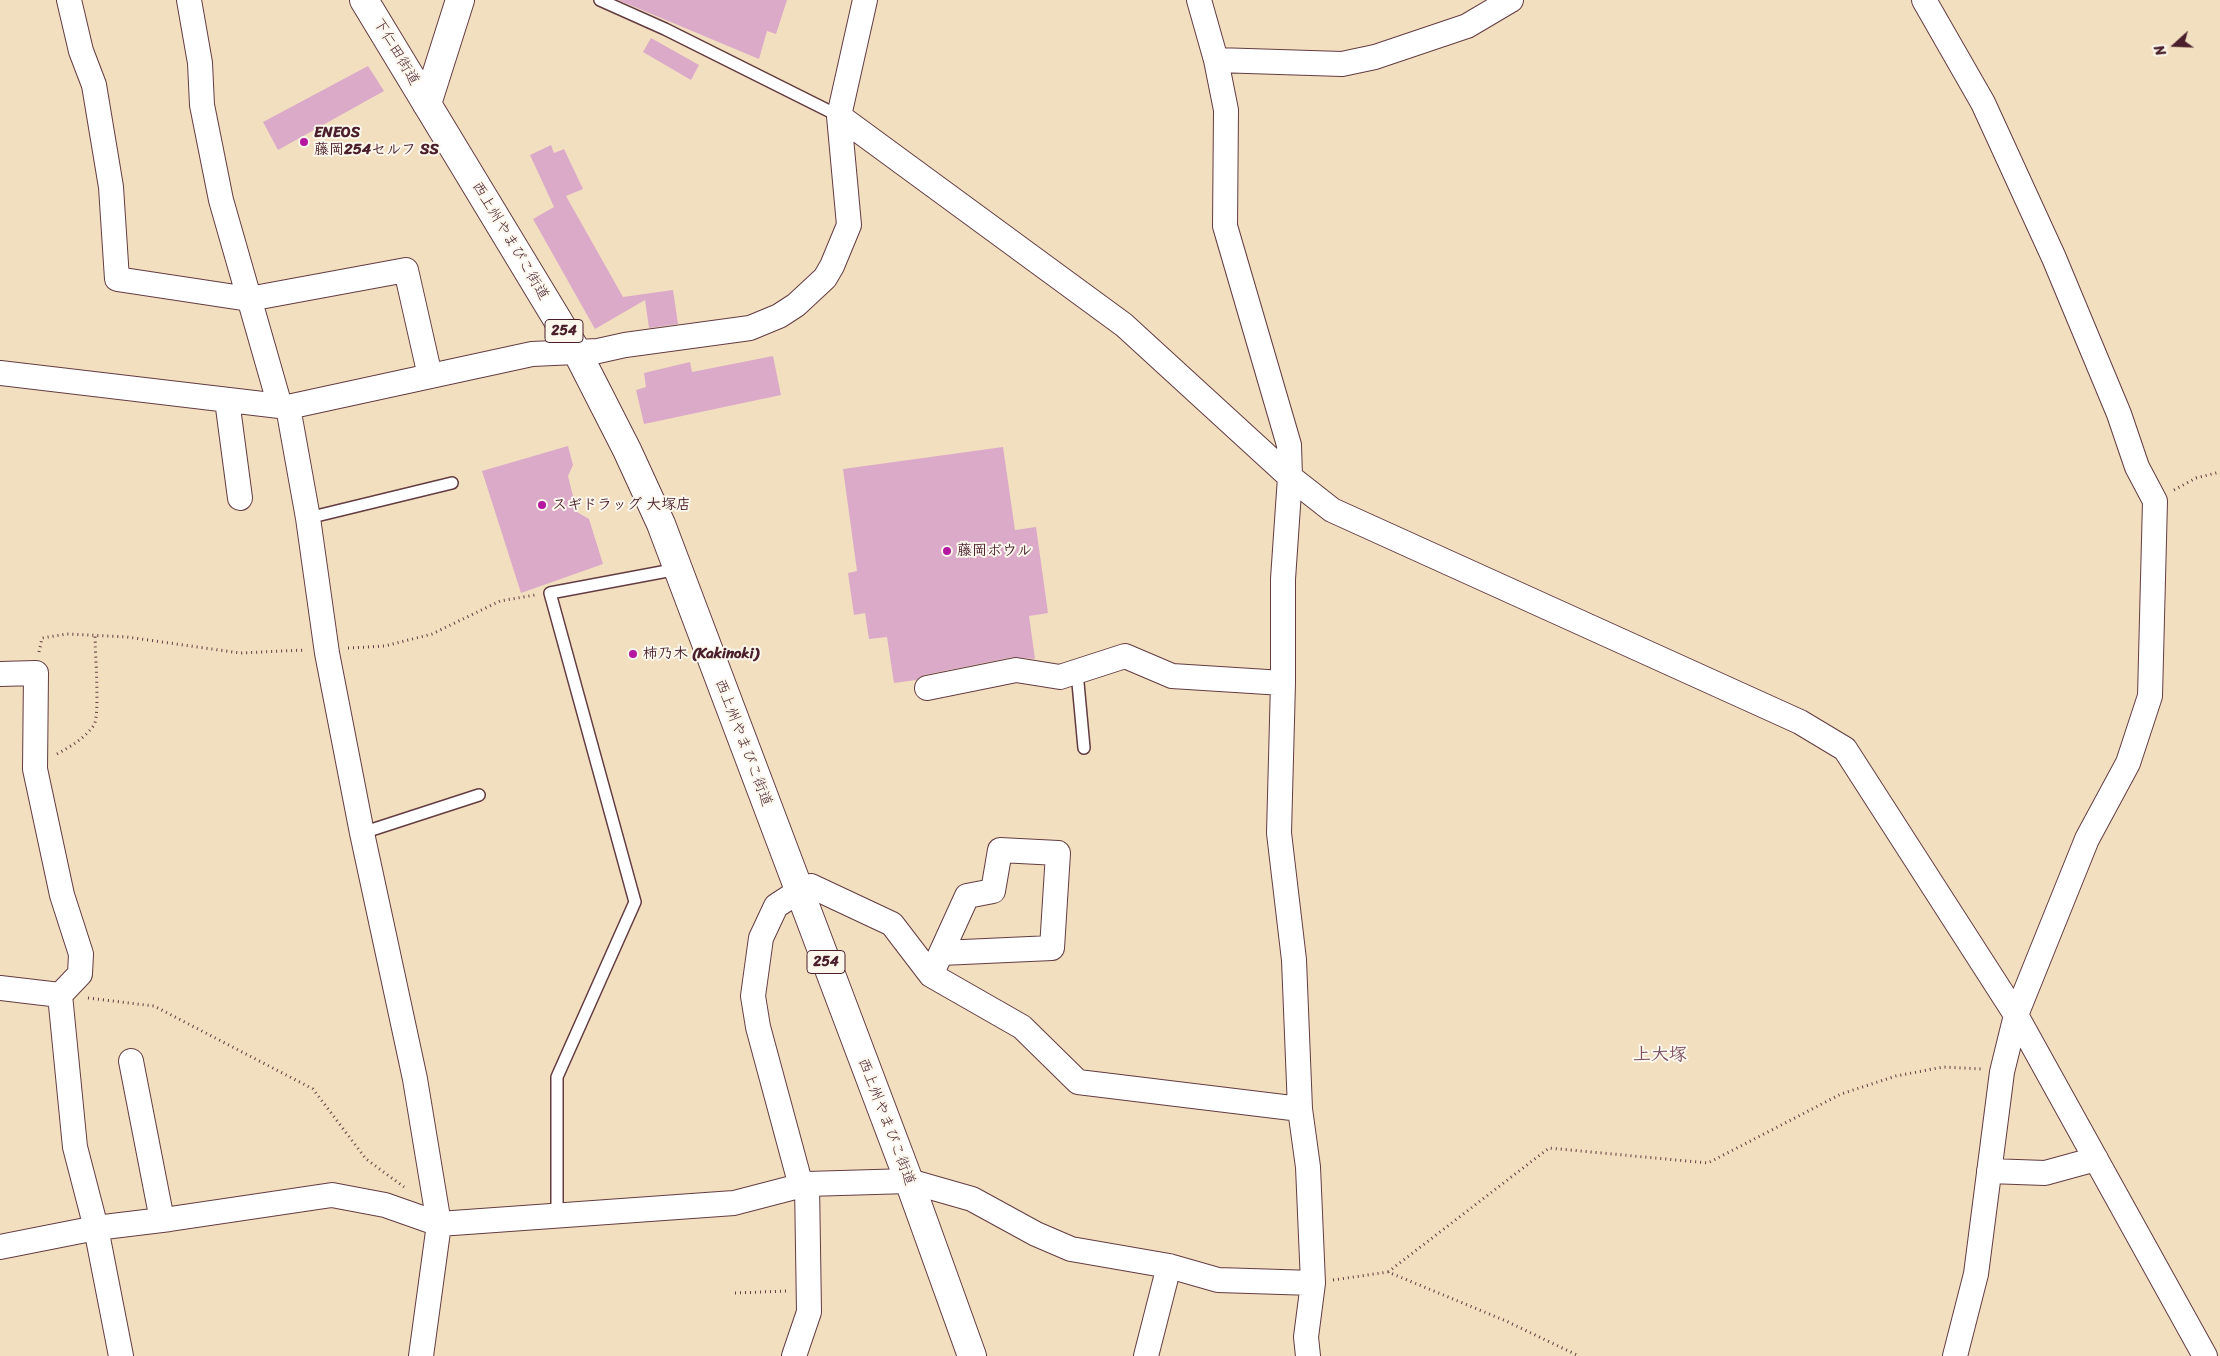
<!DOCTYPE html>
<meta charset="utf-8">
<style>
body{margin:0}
#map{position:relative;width:2220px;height:1356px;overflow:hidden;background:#f2dfc0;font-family:Sriracha,sans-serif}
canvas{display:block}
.north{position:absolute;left:2150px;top:20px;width:50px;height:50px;-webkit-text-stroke:4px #fbf7ec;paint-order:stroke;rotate:250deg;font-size:14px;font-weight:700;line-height:20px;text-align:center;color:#4a1f2b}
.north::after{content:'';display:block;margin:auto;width:18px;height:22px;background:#4a1f2b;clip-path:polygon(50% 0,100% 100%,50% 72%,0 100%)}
</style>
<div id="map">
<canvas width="2220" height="1356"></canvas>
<div class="north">N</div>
</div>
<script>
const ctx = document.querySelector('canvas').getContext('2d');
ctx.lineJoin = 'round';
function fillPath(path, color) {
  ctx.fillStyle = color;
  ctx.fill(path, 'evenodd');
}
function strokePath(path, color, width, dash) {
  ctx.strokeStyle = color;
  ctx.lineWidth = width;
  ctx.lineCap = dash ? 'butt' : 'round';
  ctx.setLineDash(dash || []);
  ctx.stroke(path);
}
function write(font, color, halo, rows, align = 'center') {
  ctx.font = font + ' Sriracha,"Klee One",sans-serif';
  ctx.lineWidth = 4;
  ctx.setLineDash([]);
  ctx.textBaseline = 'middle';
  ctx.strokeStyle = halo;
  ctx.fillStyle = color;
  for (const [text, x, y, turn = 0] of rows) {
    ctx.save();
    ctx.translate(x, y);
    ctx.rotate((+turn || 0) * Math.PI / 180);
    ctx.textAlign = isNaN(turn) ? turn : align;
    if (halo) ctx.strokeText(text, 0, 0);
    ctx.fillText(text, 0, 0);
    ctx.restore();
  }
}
const building = new Path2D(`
 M618,0H787L776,34L767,31L759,59Z
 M651,38L699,65L691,80L643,52Z
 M368,66L384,91L278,150L263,122Z
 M551,145L554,153L564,149L583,189L566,196L623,297L673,290L678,324L649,328L645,300L595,329L533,219L554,207L530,155Z
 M773,356L781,395L644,424L636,390L646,387L644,373L690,362L692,372Z
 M568,446L573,465L568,476L577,512L589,519L603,564L521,593L482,471Z
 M1003,447L1015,530L1036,527L1048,613L1029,616L1035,659L1013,657L924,675L916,680L894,683L887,637L869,639L865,613L854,615L848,573L857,571L843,469Z`);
const path = new Path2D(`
 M2174,490L2196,478L2220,472
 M348,648L385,646L432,634L500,601L535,595
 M39,652L42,638L67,634L127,637L240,653L305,650
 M57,754C71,746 84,739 94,725C100,715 95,651 95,635
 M88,998L154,1006L313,1089L366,1159L404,1187
 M1388,1272L1549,1148L1708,1163L1841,1094L1896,1076L1943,1067L1982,1069
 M1333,1280L1388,1272L1506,1321L1579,1356
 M735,1293L787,1291`);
const lane = new Path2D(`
 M600,0L665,29L839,116
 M308,518L452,483
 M1077,672L1084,748
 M362,833L479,795
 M557,1216V1077L635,902L550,593L678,569`);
const street = new Path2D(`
 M69,0L81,51L94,85L111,187L117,279L249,299L406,270L430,376
 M189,0L200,63L202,105L221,200L280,406
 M1199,0L1216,60L1226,110L1225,226L1289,445L1290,477L1283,579V683L1279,833L1294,960L1300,1109L1308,1167L1313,1283L1306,1337L1308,1356
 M1924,0L1983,103L2054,258L2119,414L2137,467L2155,501L2150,696L2128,763L2087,839L2016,1015L2002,1072L1976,1274L1955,1356
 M1216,60L1342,64L1375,57L1467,26L1511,0
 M839,116L1124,325L1290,477L1332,510L1800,722L1845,749L2016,1015L2205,1356
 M0,373L288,407L532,354L598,351L625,345L750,328L779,316L796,305L825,278L832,266L849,225L839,116L865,0
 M227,400L240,498
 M288,407L308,518L327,653L362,833L415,1079L439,1224L421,1356
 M0,674L36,673L35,769L62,895L81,954L80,974L60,995L75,1147L96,1228L121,1356
 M927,688L1016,670L1060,677L1125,656L1172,676L1283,683
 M931,975L967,896L993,891L1000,850L1058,853L1052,948L941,953
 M0,988L60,995
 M131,1061L162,1220
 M1989,1171L2045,1173L2096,1159
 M801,1186L758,1027L753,996L761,938L776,906L799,891L811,886L892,924L931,975L1022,1027L1078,1082L1300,1109
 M0,1247L96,1228L170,1219L332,1195L385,1205L439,1224L734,1203L807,1184L909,1181L972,1199L1036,1234L1071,1249L1169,1266L1218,1280L1313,1283
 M794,1356L809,1312L807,1184
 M1146,1356L1169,1266`);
const secondary = new Path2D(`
 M364,0L427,104`);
const highway = new Path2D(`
 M460,0L427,104L577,352L627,450L661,524L909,1181L972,1356`);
const markers = [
 [304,142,5,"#b5179e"],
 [542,505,5,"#b5179e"],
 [947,551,5,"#b5179e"],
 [633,654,5,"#b5179e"]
];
const shields = [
 [564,331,38],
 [826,962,38]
];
const shieldNames = [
 ["254",564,331],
 ["254",826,962]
];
const streetNames = [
 ["下仁田街道",396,52,59],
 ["西上州やまびこ街道",510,241,59],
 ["西上州やまびこ街道",743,743,69],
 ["西上州やまびこ街道",886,1122,69]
];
const poiNames = [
 ["ENEOS",314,133],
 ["藤岡254セルフ SS",314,150],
 ["スギドラッグ 大塚店",552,505],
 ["藤岡ボウル",957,551],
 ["柿乃木 (Kakinoki)",643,654]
];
const quarterNames = [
 ["上大塚",1660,1055]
];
fillPath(building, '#dbaac8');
strokePath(lane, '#633c41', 14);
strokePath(street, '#633c41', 26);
strokePath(secondary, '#633c41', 30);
strokePath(highway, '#633c41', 30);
strokePath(path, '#633c41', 3, [1, 4]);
strokePath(lane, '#fff', 11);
strokePath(street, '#fff', 24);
strokePath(secondary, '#fff', 28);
strokePath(highway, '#fff', 28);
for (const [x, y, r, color] of markers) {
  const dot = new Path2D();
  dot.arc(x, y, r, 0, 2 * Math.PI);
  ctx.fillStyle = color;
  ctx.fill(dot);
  strokePath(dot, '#fbf7ec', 2);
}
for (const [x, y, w] of shields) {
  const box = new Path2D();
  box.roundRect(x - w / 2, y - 11.5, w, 23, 4);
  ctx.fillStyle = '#fbf7ec';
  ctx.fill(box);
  strokePath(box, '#4a1f2b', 1);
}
write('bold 14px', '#4a1f2b', null, shieldNames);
write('15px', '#4a1f2b', '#fbf7ec', streetNames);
write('bold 15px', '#4a1f2b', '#fbf7ec', poiNames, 'left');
write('bold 18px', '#7d5062', '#fbf7ec', quarterNames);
</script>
